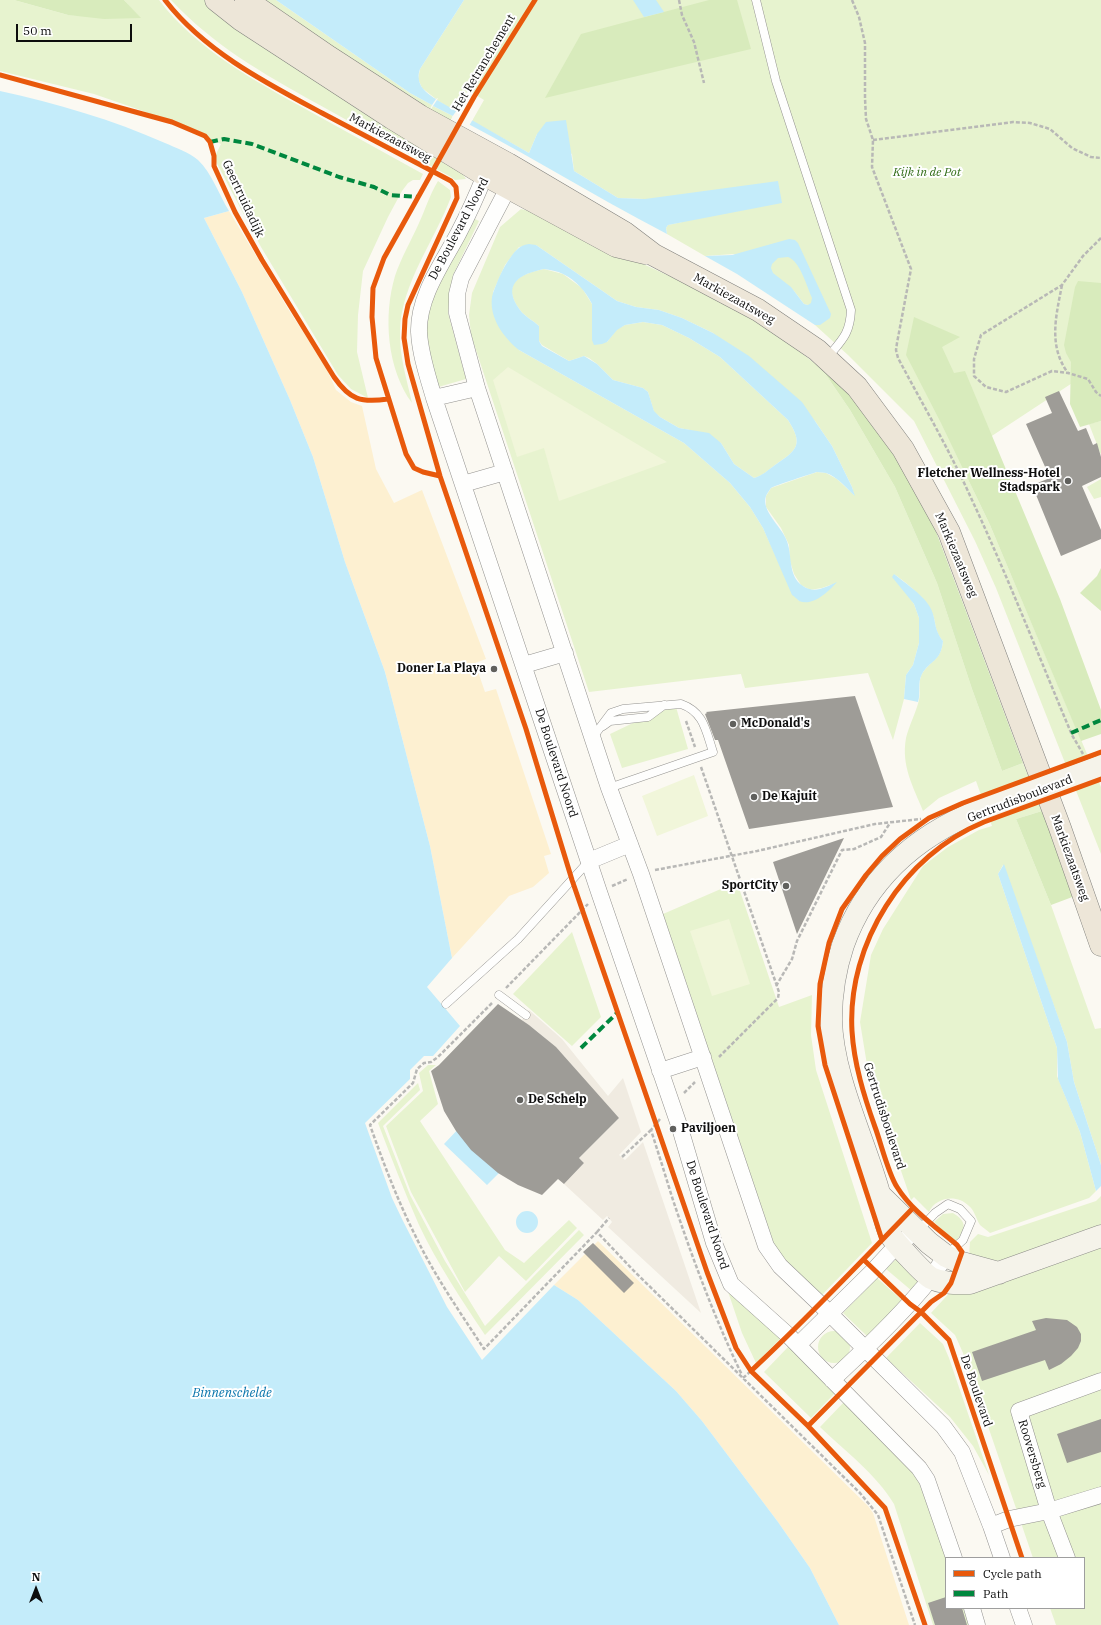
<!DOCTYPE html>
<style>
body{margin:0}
#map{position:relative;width:1101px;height:1625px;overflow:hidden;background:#fbf9f2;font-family:"IBM Plex Serif",serif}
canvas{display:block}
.legend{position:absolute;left:945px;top:1557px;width:140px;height:52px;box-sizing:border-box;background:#fff;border:1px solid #9e9e9e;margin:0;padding:5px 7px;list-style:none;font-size:12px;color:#0d0d0d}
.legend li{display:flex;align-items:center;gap:8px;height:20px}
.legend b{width:20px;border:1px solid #9e9e9e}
.north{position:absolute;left:16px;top:1569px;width:40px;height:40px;-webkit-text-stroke:3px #fff;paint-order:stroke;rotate:0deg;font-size:11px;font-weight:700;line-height:16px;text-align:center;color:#0d0d0d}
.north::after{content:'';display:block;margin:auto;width:14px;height:18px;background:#0d0d0d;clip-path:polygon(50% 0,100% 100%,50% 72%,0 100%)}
.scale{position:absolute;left:16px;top:24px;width:116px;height:18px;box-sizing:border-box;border:2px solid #0d0d0d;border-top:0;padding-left:5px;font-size:12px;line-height:14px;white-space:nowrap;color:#0d0d0d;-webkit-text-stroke:3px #fff;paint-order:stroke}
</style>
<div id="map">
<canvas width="1101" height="1625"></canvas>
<ul class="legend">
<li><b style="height:5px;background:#e8590c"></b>Cycle path</li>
<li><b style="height:5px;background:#00873e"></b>Path</li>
</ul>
<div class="north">N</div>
<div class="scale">50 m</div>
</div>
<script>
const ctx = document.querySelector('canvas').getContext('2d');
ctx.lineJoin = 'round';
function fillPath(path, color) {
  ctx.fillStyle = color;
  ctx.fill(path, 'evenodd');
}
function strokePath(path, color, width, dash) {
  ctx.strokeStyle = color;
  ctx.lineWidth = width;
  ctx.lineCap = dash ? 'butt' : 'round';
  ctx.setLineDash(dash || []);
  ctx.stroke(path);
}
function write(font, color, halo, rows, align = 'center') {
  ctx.font = font + ' "IBM Plex Serif",serif';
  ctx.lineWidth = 4;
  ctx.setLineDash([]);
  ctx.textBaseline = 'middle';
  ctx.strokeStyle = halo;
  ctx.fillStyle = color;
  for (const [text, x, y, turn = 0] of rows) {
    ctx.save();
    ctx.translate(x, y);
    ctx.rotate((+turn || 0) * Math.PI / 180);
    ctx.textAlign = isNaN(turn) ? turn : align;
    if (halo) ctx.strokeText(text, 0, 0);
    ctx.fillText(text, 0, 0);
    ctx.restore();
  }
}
const green = new Path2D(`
 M0,0H14L68,15L140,18L124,0H159C197,50 255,81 309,111C347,132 385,153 423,174L420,180H413L408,183L402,191L388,217L363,271L358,315L357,352L368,398L351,389L338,375L261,247L214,158L221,144L143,111L94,94L0,71Z
 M171,0H206L460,170L466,179L455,180L451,177C406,152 360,128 316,103C262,73 213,45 171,0Z
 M254,0H276L410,93L432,105L430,109H431L433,106L453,116L447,126Z
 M464,0H1101V369L1092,370L972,449L968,479L990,525L1101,787V854L996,588L975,541L914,421L848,355L815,325H820L808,305L804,304L794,291L734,254L705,256L667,234L666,228L668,225L682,222L644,199L618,198L574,171L572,154L537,134L529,153L472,121L484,100L468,90L455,112L437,100L438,98L436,99L422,88L418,79L420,69Z
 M438,181L450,190L451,197C435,240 401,284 400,331C399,355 407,380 412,403C387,369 383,316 395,276C401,258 411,241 419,223C426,208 429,196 438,181Z
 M521,209L529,211L667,275L721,297L777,334L822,369L850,410L895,487L937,583L972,689L1002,771L1023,763L1042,811L1016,819L1051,905L1095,1029L1101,1028V1165L1074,1082L1067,1042L1003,865L998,874L1057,1048V1076L1080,1132L1096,1191L1089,1198L990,1233C987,1230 983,1228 980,1225C976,1219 975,1211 969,1206C957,1194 936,1197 929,1212L914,1197L911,1200L869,1077L860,1022L871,955L883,929L923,866L948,847L979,830L992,826L976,781L939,798L923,811C913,786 901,766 906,738C909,725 916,713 919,700C921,692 918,684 921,676C928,661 941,662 943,641C934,630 937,627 933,615C926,598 908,584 894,574L914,604L919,618V643L913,665L906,675L904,699L893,740L868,673L745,688L741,674L589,692L471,335L469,315L472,293L500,227ZM536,245L617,301L636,307L659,310L682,318L713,333L815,421L832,446L852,487L854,495L837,479L826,473L817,472L771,488L766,496V507L781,528L789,545L790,561L794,574L801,585L810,590L822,588L836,583L799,601L778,561L763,528L750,507L730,483L684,443L519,350L493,292L505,265L519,247Z
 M475,219L479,221L453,275L450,291L448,313L466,379L435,388L425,324L430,306L443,273Z
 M544,269L563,274L582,288L592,304V340L607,342L617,329L625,325L643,322L662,325L689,338L720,357L788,420C804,445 797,450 775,465C768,470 763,476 754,478L734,464L721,443L690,430L679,428L660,417L654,412L648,392L643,388L613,380L597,364L589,358L584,356L569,361L542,345L539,341V326C533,320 525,317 520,310C500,283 520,274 544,269Z
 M1101,421V455L1089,424Z
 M1101,479V497L1094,499L1087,487Z
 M676,707L688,749L622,768L610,734L654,713Z
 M737,882L779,1007L812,995L811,1035L816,1070L872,1243L821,1296L776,1250L663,914Z
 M572,932L601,1017L572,1046L513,994Z
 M428,1065H436L429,1071L438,1104L420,1121L505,1250L524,1263L569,1220L577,1228L526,1281L499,1256L465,1292L411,1192L386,1126L423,1091L419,1073Z
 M418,1083L420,1090L383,1126L410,1195L445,1261L485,1326L579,1230L584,1235L485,1335C461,1299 437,1263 419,1225C404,1191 391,1157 378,1123Z
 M1101,1196V1225L1002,1260L987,1262L969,1258L970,1242L978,1234L988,1237L1096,1201Z
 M953,1213C968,1222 966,1230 955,1242L934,1222L943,1214Z
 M1101,1244V1625H1056L1050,1608H1084V1558H1033L963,1353L955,1335L931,1313L954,1288Z
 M896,1259L923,1281L912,1291L886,1269Z
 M719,1265L781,1338L756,1363L742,1333Z
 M877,1278L903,1301L868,1337L843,1313Z
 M920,1323L943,1344L949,1358L989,1475L973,1446L950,1417L886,1358Z
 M818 1347a16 16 0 1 1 32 0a16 16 0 1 1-32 0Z
 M789,1346L836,1392L811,1418L764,1372Z
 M845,1401L915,1471L946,1558V1608H965L971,1625H933L894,1504C876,1474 845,1451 820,1427Z`);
const forest = new Path2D(`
 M14,0H124L141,18L104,19L68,15Z
 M709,0H737L751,49L545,98L581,34Z
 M1078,281L1101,283V421L1080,427L1070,404L1071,362L1066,353L1064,345L1075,287Z
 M914,317L960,337L942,347L954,373L965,371L1060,599L1101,710V734L1081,741L990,525L941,423L906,355Z
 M822,369L832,377L874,419L926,505L1023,763L1002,771L972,689L937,583L895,487L850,410Z
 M1101,568V611L1080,593L1097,576Z
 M1042,811L1075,896L1051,905L1016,819Z`);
const sand = new Path2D(`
 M229,211L290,312L325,365L336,390L351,402L362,406L376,469L394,503L422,490L486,659L475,663L485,692L496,689L551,854L544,856L549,873L533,887L509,896L452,958L430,846L385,672L345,562L313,457L290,400L242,292L204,218Z
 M598,1241L868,1506L873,1513L909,1625H839L810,1568L778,1522L702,1421L676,1391L578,1300L554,1285Z`);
const pitch = new Path2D(`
 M508,367L667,462L559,501L544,448L517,457L493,380Z
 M694,775L708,816L657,836L642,796Z
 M729,919L750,984L712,996L690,931Z`);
const plaza = new Path2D(`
 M529,1010L562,1039L608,1096L623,1078L641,1132L619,1155L625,1160L643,1142L701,1313L608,1227L612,1222L609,1218L607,1216L603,1220L564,1184L584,1163L579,1158L619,1118L601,1100L564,1056L538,1032L522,1020Z`);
const water = new Path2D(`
 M276,0H464L420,69C415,83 424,92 436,99L432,105L410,93Z
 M633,0H656L664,12L644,17Z
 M0,91C56,103 113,120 165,143C176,148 189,152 198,160C212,173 219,195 229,211L204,218L242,292L290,400L313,457L345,562L385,672L430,846L452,958L427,987L460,1026L433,1056H424L410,1070V1079L365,1123L392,1198L403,1221L447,1307L482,1360L554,1285L578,1300L676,1391L702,1421L778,1522L810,1568L839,1625H0Z
 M437,100L529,153L537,134L546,122L566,120L574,171L618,198L645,199L778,181L782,203L668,225L666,228L667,234C588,193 513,145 433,106Z
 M789,239L795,240L798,243L831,314L830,318L820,325H815L737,274L705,256L732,255ZM788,257C800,261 807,287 812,298L811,303L808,305L804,304L791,287L773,273L771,268L772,264L778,258Z
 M529,244L536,245L617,301L636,307L659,310L682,318L713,333L749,356L802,402L832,446L852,487L855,496C846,488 838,477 826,473C824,473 820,472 817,472C813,473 774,486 771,488C770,489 767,494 766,496C761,511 781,526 786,539C793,553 787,576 803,586C814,594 826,587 837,582C829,591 813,607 799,601C797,599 794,596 792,595L763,528L750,507L730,483L684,443L519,350C504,338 489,318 492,297C493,291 496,286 498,280C501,273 504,267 508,261C514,253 518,245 529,244ZM544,269C550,270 557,271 563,274C576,280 586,292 592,304V340L594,345L602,344L607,342L617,330L625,325L643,322L662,325L689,338L720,357L788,420C804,445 797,450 775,465C768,470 762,476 754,478L734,464L721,443L709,433L679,428L660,417L654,411L648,392L643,388L613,380L597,364L584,356L569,361L542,346L539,341V326C533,320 525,317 520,310C501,284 520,274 544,269Z
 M894,574C904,582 926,597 931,609C937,622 933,628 943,641C941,662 930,660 922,674C917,683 921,693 918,702L904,699L906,675L913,665L919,643V618L914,604L892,577Z
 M1004,864L1067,1042L1074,1082L1101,1165V1186L1096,1191L1080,1132L1058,1079L1057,1048L998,874Z
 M462,1125L503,1169L487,1185L444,1144Z
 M516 1222a11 11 0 1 1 22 0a11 11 0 1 1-22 0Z`);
const pier = new Path2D(`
 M457,110L473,119L469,126L452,117Z`);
const building = new Path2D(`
 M1059,391L1078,431L1086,428L1093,445L1097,443L1101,457V477L1082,486L1101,530V539L1061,556L1032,485L1050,478L1026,424L1052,413L1045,397Z
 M855,696L893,807L749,829L718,740H715L705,714L707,713L706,712Z
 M844,838L797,934L773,862Z
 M498,1004L529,1025L556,1047L619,1118L579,1158L584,1163L564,1184L558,1179L542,1195L518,1185L498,1173L471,1150L456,1131L444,1111L431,1071L439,1065Z
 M593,1243L634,1283L624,1293L583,1252Z
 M1046,1318L1067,1320L1077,1327L1081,1334V1341L1078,1348L1071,1356L1061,1364L1049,1370L1045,1360L982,1381L972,1352L1036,1330L1032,1321Z
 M1101,1419V1452L1067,1463L1057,1434Z
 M946,1597V1608H962L967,1625H935L928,1603Z`);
const path = new Path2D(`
 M679,0L682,15L694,42L704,83
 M852,0L859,17L865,43V98L866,119L873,140L872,167L911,269L897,343L896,350L898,358C923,405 950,451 972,500C1008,577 1039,657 1072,735L1083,754
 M873,140L1013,122L1030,123L1050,129L1072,148L1091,157L1101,158
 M1101,238L1083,256L1062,285L981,335L974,359V376L986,387L1006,392L1052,371L1068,373L1088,379L1096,392L1101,396
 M1062,285C1056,316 1048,346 1068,373
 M686,721L695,747
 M701,767L779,992L778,998L719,1057
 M655,870L757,851L875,824L921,819
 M612,886L628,879
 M776,986L792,959L797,941L842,850L854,849L881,837L890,823
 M506,988L588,904
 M492,1003L438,1057L431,1062L424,1063L417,1069L413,1083L370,1125C383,1162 397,1199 415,1235C434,1275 460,1312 484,1349L597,1232L634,1271L860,1493L878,1515L915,1625
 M684,1093L695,1082
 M660,1119L651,1130C658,1152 665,1174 672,1197C692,1257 714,1317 742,1375
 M622,1157L651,1130
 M597,1232L609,1218
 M743,1378L751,1371`);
const lane = new Path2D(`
 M756,0L776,81L851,310C850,334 842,340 827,358
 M603,726L610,721L648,717L664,705
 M593,737L611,713L623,709L681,704C704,712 706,731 713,752L609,788
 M499,995L526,1015
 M446,1004L518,939L589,861
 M918,1231L935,1213L948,1204L960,1209L971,1221L963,1240L946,1255`);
const street = new Path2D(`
 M494,171L485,175C477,195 468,215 458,234C442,264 418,297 419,332C420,354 428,377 434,398L599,892L680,1128L714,1243L731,1284L789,1336L919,1468L927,1480L954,1558
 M508,176V188L461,278L457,294V313L477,388L609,788L641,874L766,1246L780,1266L820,1304L943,1426L962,1452L991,1526L1002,1558
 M434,398L477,388
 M463,484L505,472
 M524,665L565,653
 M589,861L630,844
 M660,1071L703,1057
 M798,1345L874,1270L897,1245L917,1231
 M832,1380C863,1351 895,1321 923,1288C931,1278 938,1267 946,1256
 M1101,1381L1019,1411L1049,1511L1101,1495
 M991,1526L1009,1519L1049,1511L1067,1558
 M972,1608L977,1625
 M1018,1608L1024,1625`);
const secondary = new Path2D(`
 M980,810C915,836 867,878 843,945C835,969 831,995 831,1019C832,1076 864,1139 879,1193C883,1207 884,1222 890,1234C894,1242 924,1274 931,1278C943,1284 957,1283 970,1283L1101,1236
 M879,1194L929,1243L946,1256L959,1262L999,1273`);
const primary = new Path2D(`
 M216,0L240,19L392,118L485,175L616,246L645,253
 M246,0L329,57L420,116L508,164L625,233L654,255L758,310L817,350L857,387L903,449L949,532L1060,828L1101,945`);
const secondaryBridge = new Path2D(`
 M980,810L1101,766`);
const quiet = new Path2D(`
 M210,142L224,139L252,144L339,177L374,187L390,195L418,197
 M1071,733L1101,720
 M581,1048L618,1012`);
const cycleway = new Path2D(`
 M165,0C204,51 266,83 322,113C365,136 408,158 451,181L456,187L457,198L408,305L405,319L404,338L408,364L440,476L526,729L572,880L707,1272L736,1348L751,1371L808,1426L885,1508L925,1625
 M0,75L172,122L205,136L210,142L214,156V166L235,212L262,260L334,377C350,400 361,403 388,399
 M440,476L423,472L414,468L406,454L376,358L372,317L373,288L384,258L407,217L474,97L535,0
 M882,1240L825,1065L818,1026L820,984L829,943L842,909L866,875L882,856L900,839L929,818L963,803L1101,752
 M864,1260L910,1304L921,1312L949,1340L1022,1558
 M751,1371C807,1319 860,1263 913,1208
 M808,1426L931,1302L944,1293L951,1283L962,1252L957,1245C936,1227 912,1211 897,1187C888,1173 881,1143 875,1127C864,1096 854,1064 852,1031C847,943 904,855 984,822L1101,779`);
const markers = [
 [1068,481,4,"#60605d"],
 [494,669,4,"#60605d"],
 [733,724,4,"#60605d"],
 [754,797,4,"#60605d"],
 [786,886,4,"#60605d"],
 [520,1100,4,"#60605d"],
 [673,1129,4,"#60605d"]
];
const streetNames = [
 ["Het Retranchement",484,63,-59],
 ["Markiezaatsweg",390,138,28],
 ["Geertruidadijk",243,199,65],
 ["De Boulevard Noord",459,229,-62],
 ["Markiezaatsweg",734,299,29],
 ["Markiezaatsweg",956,555,67],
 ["De Boulevard Noord",556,763,72],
 ["Gertrudisboulevard",1020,799,-21],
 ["Markiezaatsweg",1070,858,70],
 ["Gertrudisboulevard",884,1116,72],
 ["De Boulevard Noord",707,1215,72],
 ["De Boulevard",976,1391,71],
 ["Rooversberg",1032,1454,73]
];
const parkNames = [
 ["Kijk in de Pot",927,173]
];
const poiNames = [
 ["Fletcher Wellness-Hotel",1060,474,"right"],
 ["Stadspark",1060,488,"right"],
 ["Doner La Playa",486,669,"right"],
 ["McDonald's",741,724],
 ["De Kajuit",762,797],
 ["SportCity",778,886,"right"],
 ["De Schelp",528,1100],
 ["Paviljoen",681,1129]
];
const waterNames = [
 ["Binnenschelde",232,1393]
];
fillPath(green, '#e7f3cf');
fillPath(forest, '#d8ebbc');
fillPath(sand, '#fdf0d1');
fillPath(pitch, '#f1f6da');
fillPath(plaza, '#f0ebe1');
fillPath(water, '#c4ecfa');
fillPath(pier, '#fbf9f2');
fillPath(building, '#9e9c97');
strokePath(lane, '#949390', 9);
strokePath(street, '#949390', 17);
strokePath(secondary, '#8b8a87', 23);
strokePath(primary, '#81817d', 23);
strokePath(path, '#b8b8b6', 2.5, [4, 2]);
strokePath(lane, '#fefefd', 8);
strokePath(street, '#fefefd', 16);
strokePath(secondary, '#f5f3ea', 22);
strokePath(primary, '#ede6d8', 22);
strokePath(secondaryBridge, '#8b8a87', 23, []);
strokePath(secondaryBridge, '#f5f3ea', 22);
strokePath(quiet, '#00873e', 4, [8, 4]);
strokePath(cycleway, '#e8590c', 5);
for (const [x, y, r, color] of markers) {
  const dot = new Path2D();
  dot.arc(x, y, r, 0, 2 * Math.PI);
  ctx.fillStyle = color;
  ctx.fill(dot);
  strokePath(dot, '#fff', 1.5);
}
write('12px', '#0d0d0d', '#fff', streetNames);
write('italic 12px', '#316c17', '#fff', parkNames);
write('bold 12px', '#0d0d0d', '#fff', poiNames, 'left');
write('italic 13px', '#0975ac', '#fff', waterNames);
</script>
